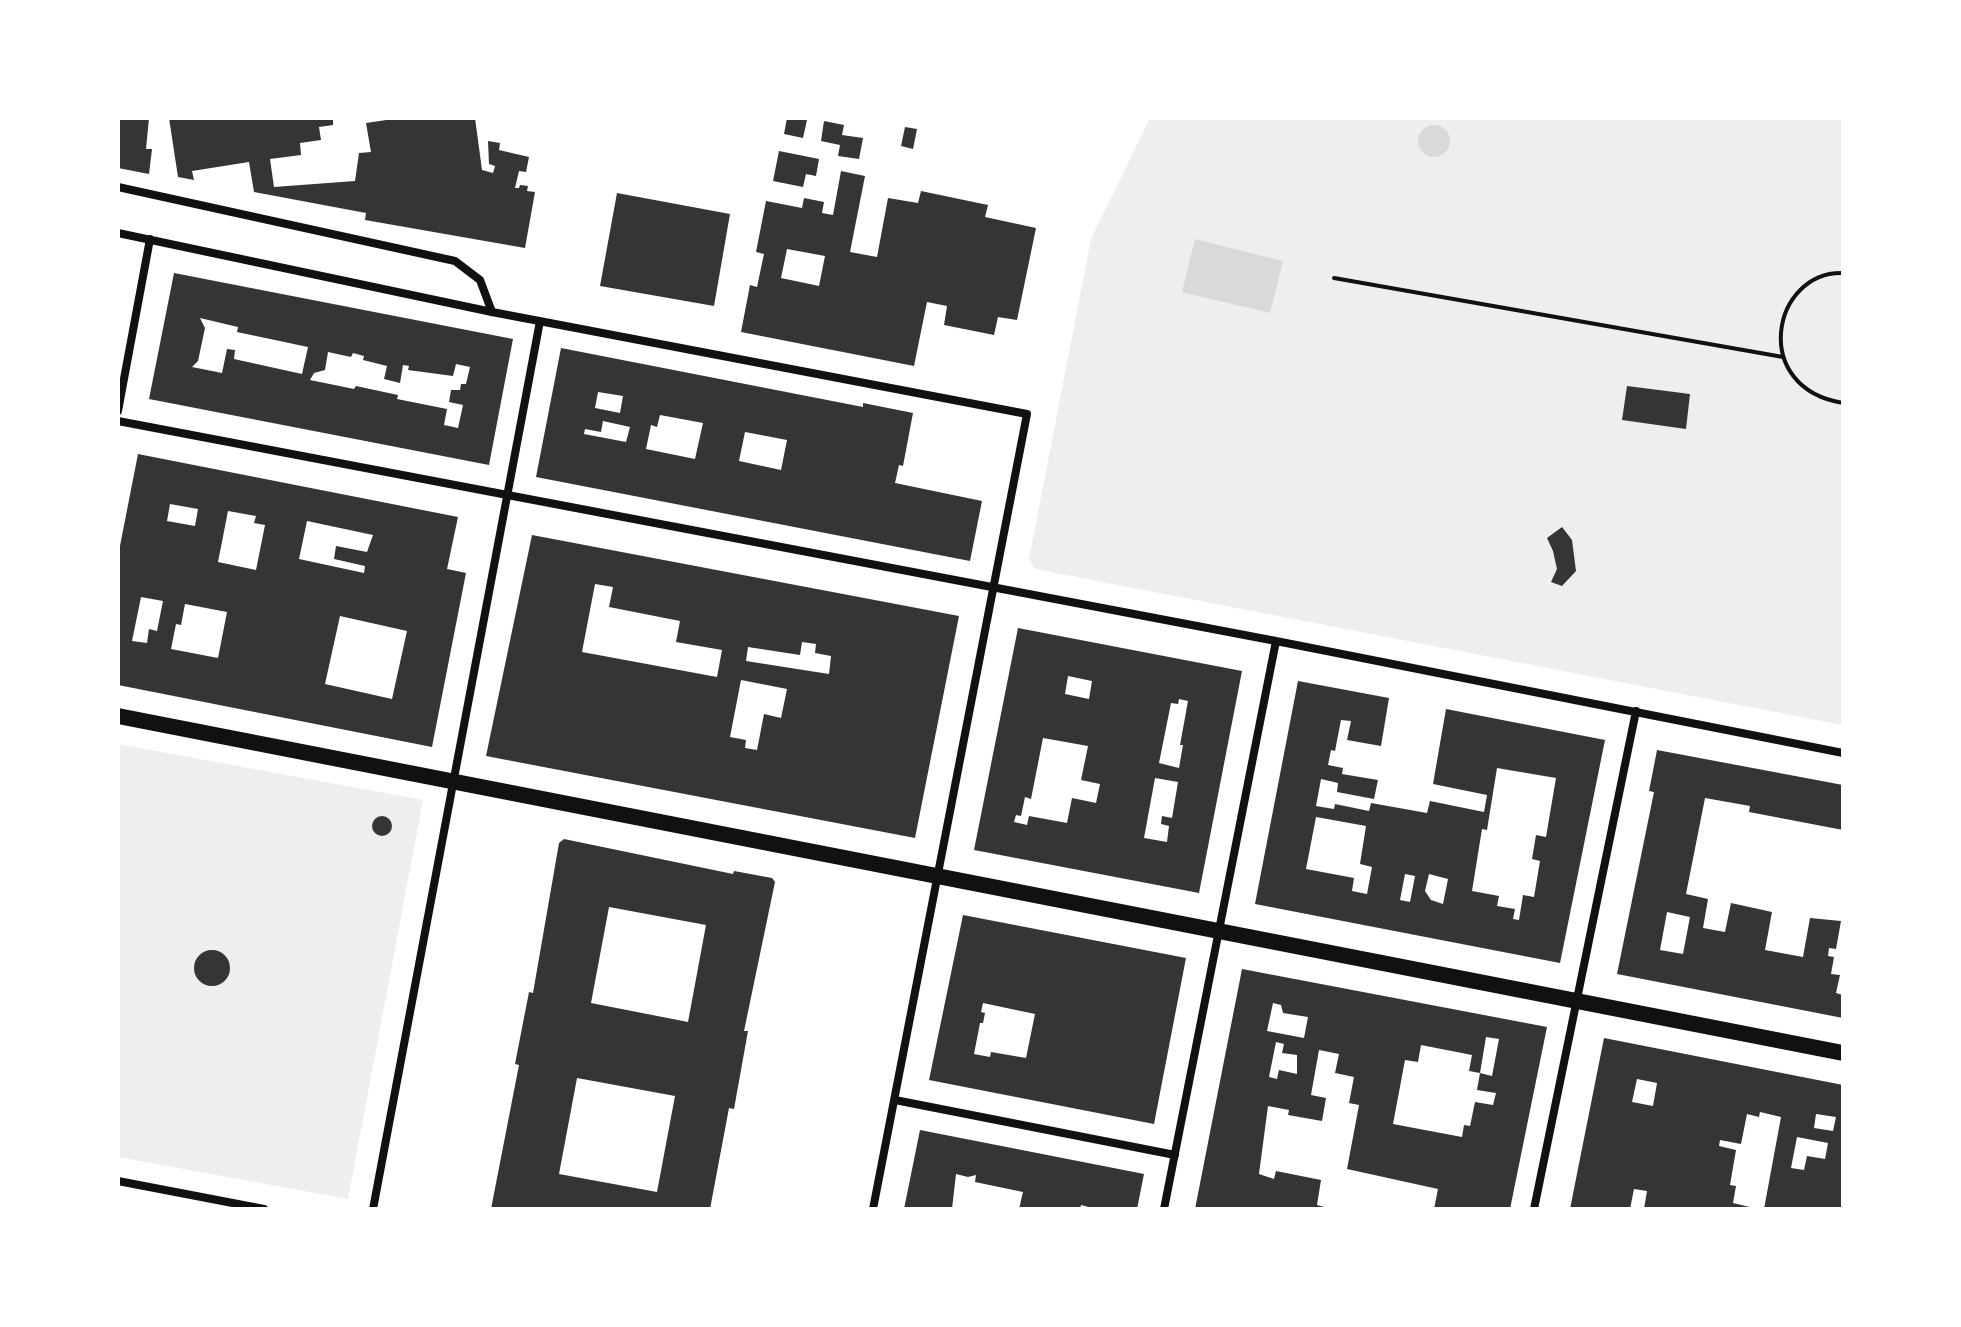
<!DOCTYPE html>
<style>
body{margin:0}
#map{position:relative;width:1961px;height:1327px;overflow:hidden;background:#fff;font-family:Barlow,sans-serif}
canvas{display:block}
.frame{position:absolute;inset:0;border:120px solid #fff;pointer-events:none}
</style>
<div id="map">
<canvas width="1961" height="1327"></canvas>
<div class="frame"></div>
</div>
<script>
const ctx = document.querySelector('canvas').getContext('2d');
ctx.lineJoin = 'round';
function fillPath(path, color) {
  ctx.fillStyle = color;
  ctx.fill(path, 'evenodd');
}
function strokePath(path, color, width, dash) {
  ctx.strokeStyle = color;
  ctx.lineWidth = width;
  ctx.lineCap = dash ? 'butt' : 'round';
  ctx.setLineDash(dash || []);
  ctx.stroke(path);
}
const green = new Path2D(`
 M1150,118H1843V725L1035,569L1029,559L1091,239Z
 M118,744L423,800L348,1199L118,1157Z`);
const water = new Path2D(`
 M1418 141a16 16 0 1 1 32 0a16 16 0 1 1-32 0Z
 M1195,239L1283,261L1270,313L1182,292Z`);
const building = new Path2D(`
 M118,118H149L146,149H152L149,174L118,168Z
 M169,118H333V125L319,127L321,140L300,143L301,155L270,159L274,187L355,181L359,153L371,152L366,123L400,118H475L482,170L493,173L495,166L489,164L488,141L500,143L499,150L529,157L526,172L519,171L515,188H519L520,185L528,186L527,191L535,192L525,248L365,220L366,213L254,192L249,162L192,171L194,180L178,177Z
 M787,118L807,120L803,138L784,134Z
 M824,121L844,125L842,135L863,138L859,159L838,156L840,145L821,141Z
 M905,127L917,129L913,149L901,146Z
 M779,151L819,159L816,176L806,174L803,187L773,181Z
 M841,171L865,176L850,252L877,257L888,198L918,203L921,191L988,205L985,217L1036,228L1017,320L998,317L994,335L944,325L947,306L927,302L914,366L741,332L750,285L757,287L764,254L756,252L766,201L802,208L804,198L824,202L822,213L833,215ZM787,249L825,256L819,286L781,278Z
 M617,193L730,214L714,306L600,286Z
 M174,273L513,339L489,465L149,399ZM200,318L238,327L237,332L308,347L302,374L234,359L235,350L227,349L222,373L192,367L198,361L205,328ZM328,352L351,357L353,353L364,356L363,360L387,366L384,379L400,383L403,365L409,366L408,370L453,376L456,364L470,367L466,384H461L460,390H451L449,402L463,405L458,428L444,425L447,409L397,399L398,395L356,386L354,389L310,380L314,373L325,370Z
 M561,348L863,407V403L913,413L903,466L899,465L895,483L982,501L970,561L536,477ZM598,392L623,396L620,413L595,408ZM660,415L703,423L695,459L646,449L651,425L657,427ZM603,421L630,427L626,442L584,434L585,429L601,432ZM745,432L787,440L781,470L739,461Z
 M1627,386L1690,394L1686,429L1622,420Z
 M138,454L458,517L447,569L466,573L432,747L118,685V556ZM170,504L198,509L195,526L167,521ZM228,511L256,516L254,523L265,525L256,570L218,562ZM307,521L373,535L367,552L336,546L334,559L365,566L364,573L299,559ZM141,597L163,601L157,631L149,629L147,643L132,641ZM185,604L227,612L218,658L171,649L176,624L181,625ZM340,616L407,631L392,699L325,684Z
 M1562,527L1572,540L1576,571L1562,586L1551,582L1557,569L1553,551L1547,538Z
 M532,535L959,616L915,838L486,756ZM595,584L613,587L609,607L680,621L676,642L722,650L717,677L582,652ZM802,642L816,644L815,653L831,656L829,674L746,661L748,647L800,655ZM741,680L787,689L781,718L764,714L757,750L745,748L746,740L730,737Z
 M1018,628L1242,671L1199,893L974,850ZM1068,676L1092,681L1089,699L1065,694ZM1179,699L1188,701L1180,745H1183L1179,768L1159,763L1171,703L1178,704ZM1043,738L1088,746L1081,780L1100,784L1096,803L1072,798L1067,823L1029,816L1027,825L1014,822L1016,815L1021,816L1025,797L1031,799ZM1155,778L1178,782L1172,818L1162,816L1161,824L1169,826L1167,842L1144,838Z
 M1298,681L1389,698L1381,746L1347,740L1351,721L1341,720L1335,751L1331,750L1328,765L1343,768L1342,774L1378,780L1374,799L1337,792L1338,783L1321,779L1316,806L1334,809L1335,804L1369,811L1371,803L1427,813L1430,801L1484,812L1487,795L1433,784L1446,709L1605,740L1560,963L1255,904ZM1497,768L1556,778L1546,837L1536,835L1532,859L1540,861L1534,897L1523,895L1519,920L1513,919L1515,909L1497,906L1499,896L1472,891L1482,829L1487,830ZM1316,817L1366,826L1360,864L1372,867L1367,894L1352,891L1354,878L1306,869ZM1405,874L1415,876L1410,902L1400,900ZM1429,874L1448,879L1443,904L1431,900L1425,891Z
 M1657,750L1843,785V830L1749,812L1750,806L1705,798L1686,894L1708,899L1703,928L1725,932L1731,903L1772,912L1765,950L1803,957L1810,918L1841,921L1836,949L1829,948L1828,956L1834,957L1831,974L1840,975L1836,993L1843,995V1018L1617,974L1654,792L1649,791ZM1667,912L1690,917L1683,954L1660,950Z
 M372 826a10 10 0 1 1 20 0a10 10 0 1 1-20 0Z
 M564,839L733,874L734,871L772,878L775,882L744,1031H748L734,1109L729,1108L710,1209H491L519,1065L515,1064L529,992L533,993L559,843ZM609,907L706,925L688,1022L591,1003ZM577,1078L675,1096L657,1192L559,1174Z
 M963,915L1186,958L1154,1124L929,1080ZM983,1003L1035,1014L1026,1058L991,1052L990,1057L974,1054L980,1023H983L985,1013L981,1012Z
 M194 968a18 18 0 1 1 36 0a18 18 0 1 1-36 0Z
 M1242,969L1547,1027L1510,1209H1434L1438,1189L1347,1169L1359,1105L1349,1103L1354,1077L1335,1073L1339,1054L1319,1050L1311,1095L1326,1098L1322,1121L1288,1115L1289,1110L1268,1106L1259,1174L1274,1179L1276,1171L1321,1180L1317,1205L1332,1209H1195ZM1273,1003L1281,1005L1283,1013L1308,1017L1304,1038L1267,1031ZM1486,1037L1499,1039L1492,1076L1480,1073L1477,1090L1496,1093L1493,1105L1475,1102L1470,1126L1464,1125L1462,1137L1393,1124L1405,1060L1418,1062L1421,1045L1472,1055L1469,1071L1480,1073ZM1276,1042L1284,1044L1282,1053L1297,1055V1074L1279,1070L1277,1079L1269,1077Z
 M1604,1038L1843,1085V1209H1764L1781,1117L1760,1112L1759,1117L1747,1114L1741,1144L1720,1140L1719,1146L1736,1150L1730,1185L1736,1186L1733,1203L1758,1209H1644L1647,1191L1634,1189L1630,1209H1570ZM1637,1079L1657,1083L1653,1106L1632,1102ZM1816,1114L1836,1117L1833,1131L1814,1128ZM1797,1137L1828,1143L1825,1159L1807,1156L1804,1170L1791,1168Z
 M920,1130L1144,1174L1137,1209H1096L1081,1205L1080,1209H1019L1023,1192L975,1182L976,1175L968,1177L956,1174L952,1209H904Z`);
const path = new Path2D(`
 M1843,273C1772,271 1749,388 1843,403
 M1334,278L1783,357`);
const minor = new Path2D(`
 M118,187L455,261L480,280L492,312
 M118,233L492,312L1027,414L873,1209
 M118,411L150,239
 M118,421L1276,641L1843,753
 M895,1100L1175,1155
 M118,1181L264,1209
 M373,1209L540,321
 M1164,1209L1276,641
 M1534,1209L1636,711`);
const secondary = new Path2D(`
 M118,716L1843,1053`);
fillPath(green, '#eee');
fillPath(water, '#d9d9d9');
fillPath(building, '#353535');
strokePath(path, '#111', 4);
strokePath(minor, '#111', 8);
strokePath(secondary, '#111', 16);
</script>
